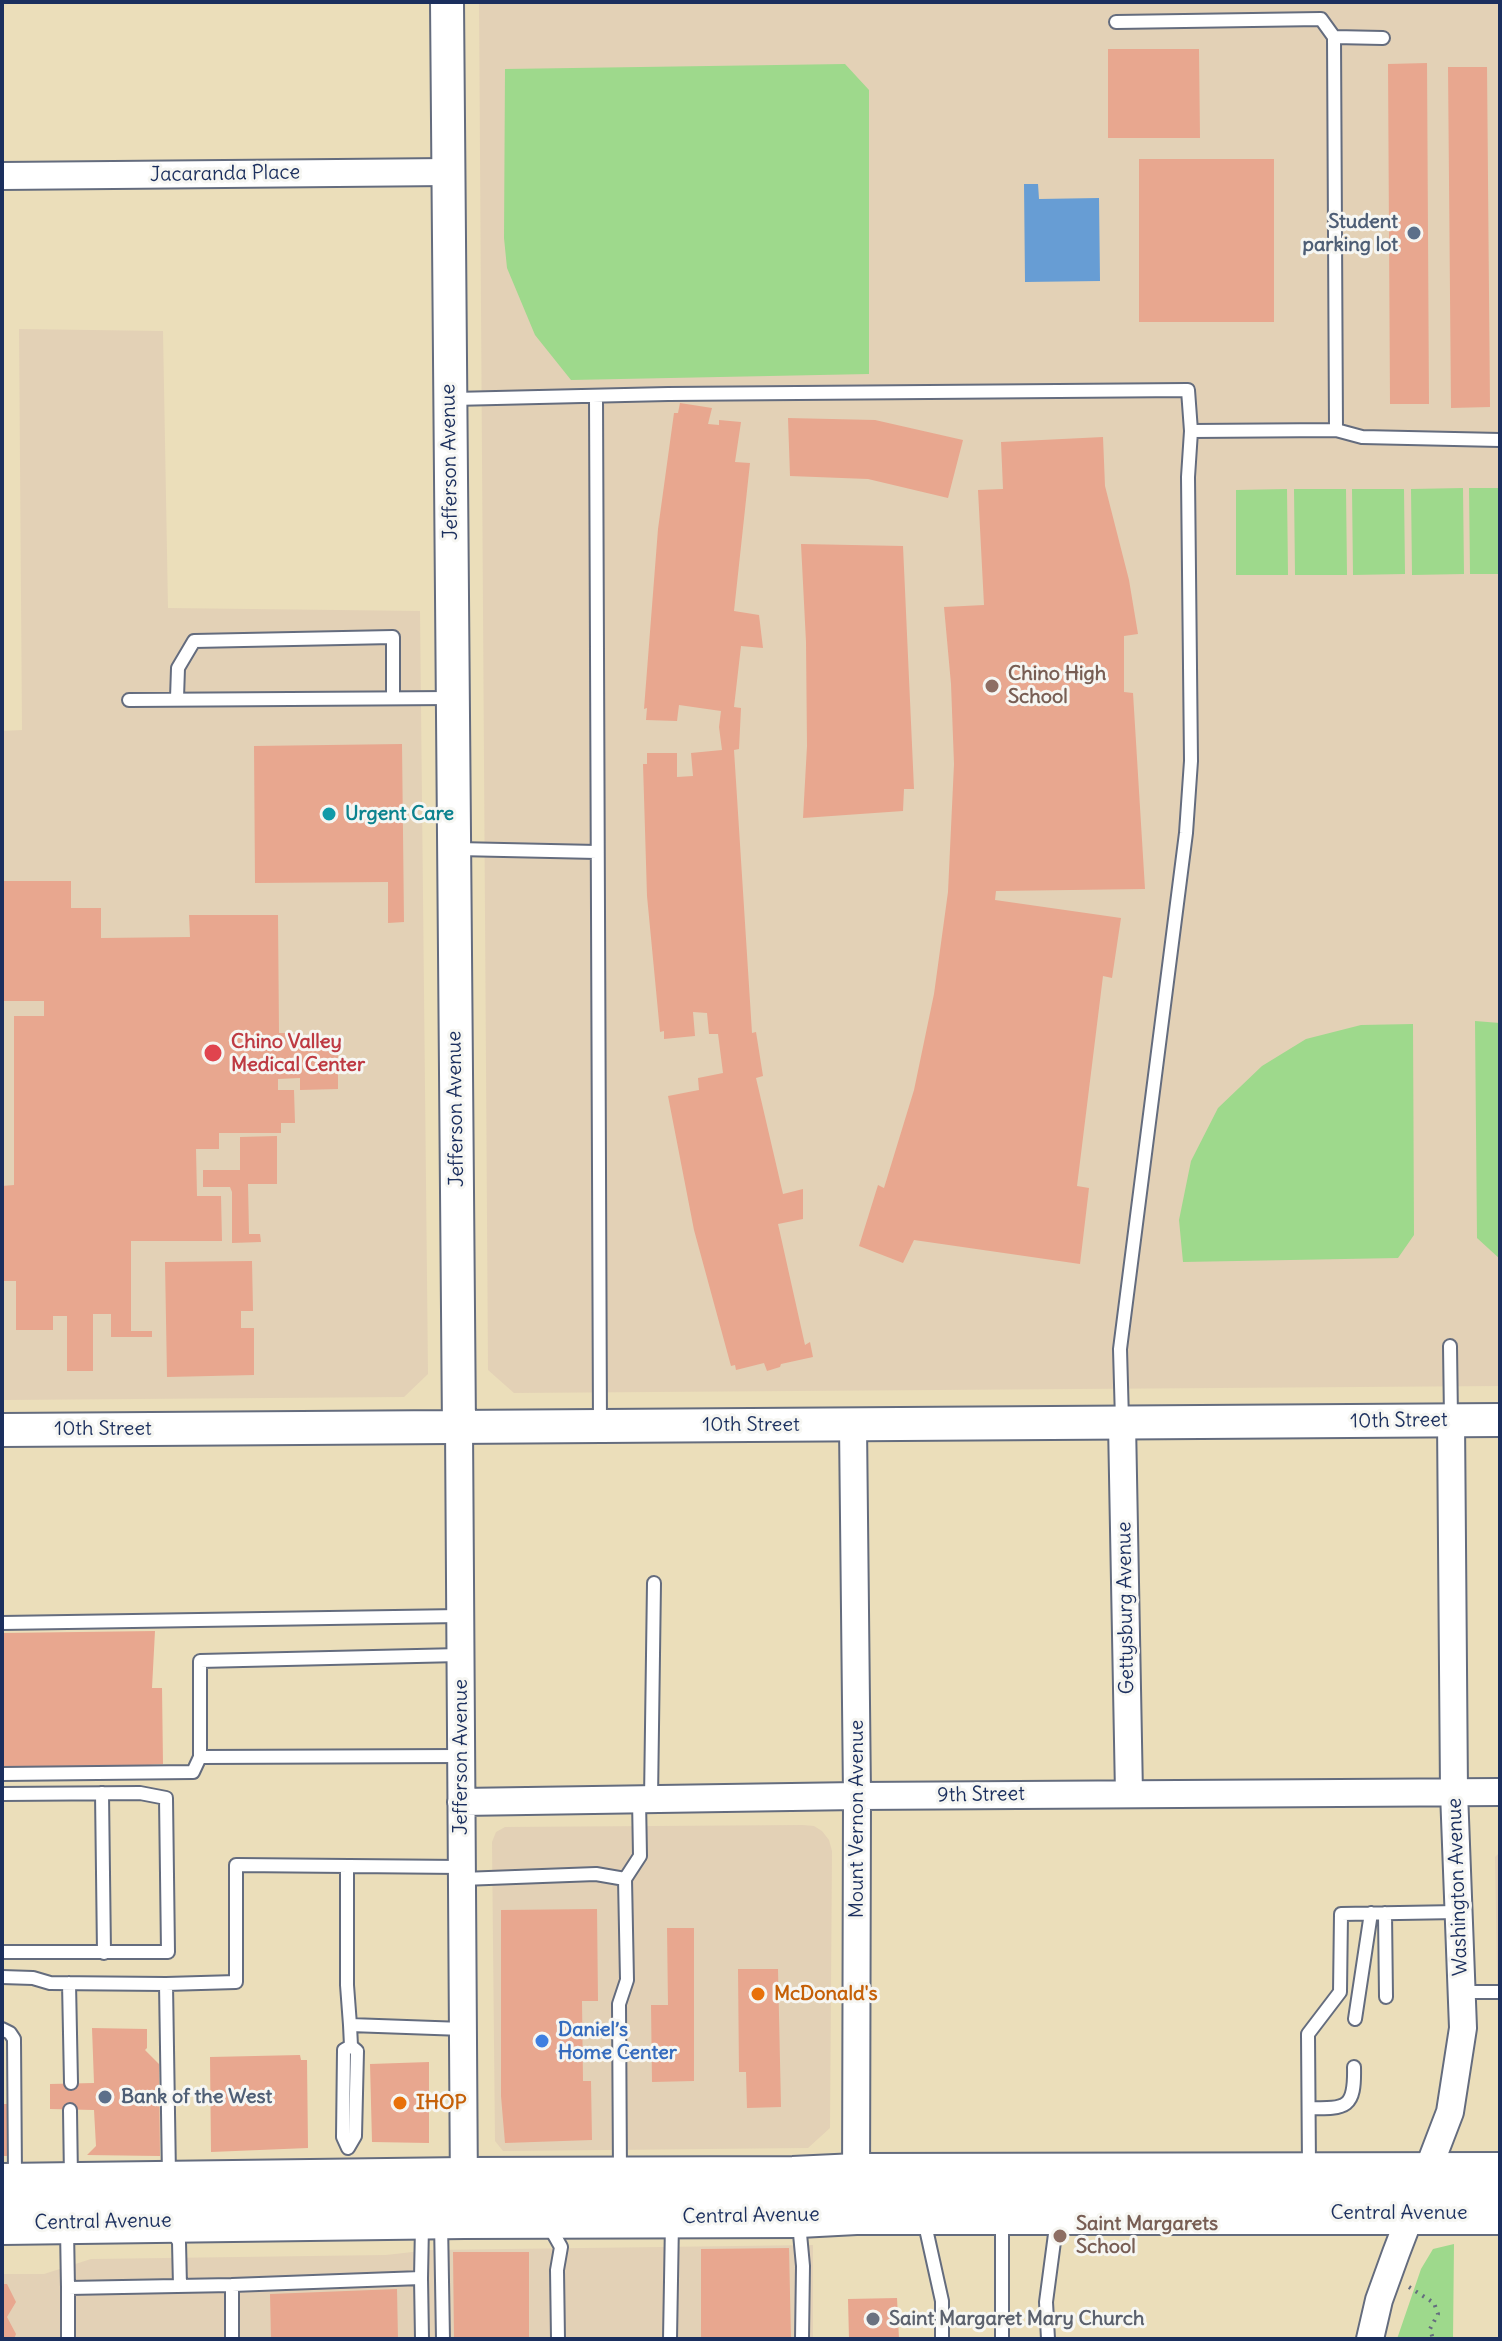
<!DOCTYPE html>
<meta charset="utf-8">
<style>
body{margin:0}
#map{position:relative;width:1502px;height:2341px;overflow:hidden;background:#ebdeba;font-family:Delius,sans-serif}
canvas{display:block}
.frame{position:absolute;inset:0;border:4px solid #1b2f5e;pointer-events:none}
</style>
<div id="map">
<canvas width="1502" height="2341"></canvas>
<div class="frame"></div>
</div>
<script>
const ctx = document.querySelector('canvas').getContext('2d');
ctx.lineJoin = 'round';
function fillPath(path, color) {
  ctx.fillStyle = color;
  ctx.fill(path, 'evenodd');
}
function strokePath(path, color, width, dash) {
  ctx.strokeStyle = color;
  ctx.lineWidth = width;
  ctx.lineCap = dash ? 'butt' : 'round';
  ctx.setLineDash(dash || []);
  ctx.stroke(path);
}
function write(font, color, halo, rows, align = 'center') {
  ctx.font = font + ' Delius,sans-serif';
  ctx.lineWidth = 6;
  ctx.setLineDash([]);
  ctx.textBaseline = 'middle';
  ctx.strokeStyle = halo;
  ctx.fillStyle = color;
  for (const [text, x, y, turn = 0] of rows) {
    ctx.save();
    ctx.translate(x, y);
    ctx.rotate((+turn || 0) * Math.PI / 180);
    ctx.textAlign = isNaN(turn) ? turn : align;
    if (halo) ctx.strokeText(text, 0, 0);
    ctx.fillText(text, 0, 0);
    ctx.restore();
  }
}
const built = new Path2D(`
 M479,2H1500V1386L514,1393L488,1370Z
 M19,329L163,331L168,608L420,611L428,1374L404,1397L2,1400V731L22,730Z
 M803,1825L814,1826L822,1831L829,1840L832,1851L830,2128L808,2148L503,2151L495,2141L492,1842L496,1832L505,1827Z
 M1500,1852V2138L1495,1857Z
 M813,2245V2339H2V2274H44L91,2259L386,2255L430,2250Z`);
const green = new Path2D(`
 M845,64L869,90V374L571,380L535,335L507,268L504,238L505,69Z
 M1463,488L1464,574L1412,575L1411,489Z
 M1469,488H1500V574H1470Z
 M1287,489L1288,575H1236V490Z
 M1294,489H1346L1347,575H1295Z
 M1352,489H1404L1405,574L1353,575Z
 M1475,1021L1500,1023V1259L1477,1238Z
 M1413,1024L1414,1235L1398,1258L1183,1262L1179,1220L1191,1161L1218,1108L1262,1066L1306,1039L1361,1025Z
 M1454,2244L1453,2339H1397L1421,2269L1433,2249Z`);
const water = new Path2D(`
 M1024,184H1038L1039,199L1099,198L1100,281L1025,282Z`);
const building = new Path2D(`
 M1108,49H1199L1200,138H1108Z
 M1427,63L1429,404H1390L1388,64Z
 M1448,67H1487L1490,407L1451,408Z
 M1139,159H1274V322H1139Z
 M680,403L712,408L708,424L719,425V420L741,422L735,462L750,463L734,611L759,615L763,648L741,646L734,707L741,708L739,749L734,750L752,1033L756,1032L763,1076L756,1078L783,1194L803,1189V1219L778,1224L805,1345L810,1342L813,1357L781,1364L780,1367L767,1371L764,1363L736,1370L735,1365L731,1366L694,1230L668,1096L699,1090L698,1078L723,1073L718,1034H709L707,1013L693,1012L695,1036L664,1039V1031L660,1032L647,896L643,764H647V753H677V777L693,776L691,753L722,750L719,727L721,711L679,705L677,721L646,720L647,708L644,709L658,529L674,413H678Z
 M788,418L875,420L963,440L948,498L868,479L790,476Z
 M1103,437L1105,486L1129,580L1138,634L1124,636V692L1133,693L1145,889L996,891L995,900L1121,918L1112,978L1103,976L1077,1186L1089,1188L1080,1264L914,1240L903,1263L859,1246L878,1185L884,1188L914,1090L934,994L948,892L954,764L951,684L944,607L984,605L978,490L1003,489L1001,442Z
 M801,544L903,546L914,789H904L903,811L803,818L807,746L806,642Z
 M402,744L404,922L388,923V882L255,883L254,746Z
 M2,881H71V908H101V938L190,937L189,915H278L279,1033H301V1046L338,1045V1089L300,1090V1078L278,1079V1090H294L295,1123H281V1133H219V1149H196L197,1196H221L222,1241H131V1331H152V1337H111V1314H93V1371H67V1316H53V1330H16V1281H3L2,1186L14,1185V1016H44V1001H2Z
 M277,1136V1184H248L249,1234H260L261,1242L232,1243V1192L230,1187H203V1170H240V1137Z
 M252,1261L253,1311H241V1328H254V1375L167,1377L165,1262Z
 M155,1631L152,1688H162L163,1764L133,1766L2,1768V1633Z
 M597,1909L598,2001H582L583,2081H591L592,2140L505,2143L501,2096V1910Z
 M667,1928H694V2081L652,2082L651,2005H668Z
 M738,1969H778L781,2107L747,2108L746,2072H739Z
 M92,2028L147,2029V2048L145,2050L159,2064L160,2156L87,2155L96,2146L94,2110L50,2109V2084L94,2083Z
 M300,2055L301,2060H307L308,2148L211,2152L210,2057Z
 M429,2062V2143L372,2142L370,2064Z
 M2,2104H8V2156H2Z
 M789,2248L791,2339H701V2249Z
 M453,2252H529V2339H454Z
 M2,2284H7L16,2302L7,2317L16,2334L14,2339H2Z
 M397,2289L398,2339H271L270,2294Z
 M897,2298L899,2339H849L848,2299Z`);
const path = new Path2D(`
 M1409,2287L1434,2303L1438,2314L1430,2329L1433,2339`);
const service = new Path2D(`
 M1116,22L1321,19L1334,37
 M1383,38L1334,37L1336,430L1362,437L1500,440
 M596,396L600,1425
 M453,399L668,394L1188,390L1191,431L1188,477L1191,761L1186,833L1120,1349L1122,1420
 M1191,431L1336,430
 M177,698L178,668L194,641L393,637V698
 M129,700L452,698
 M457,849L597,852
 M1450,1346L1451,1418
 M2,1623L460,1616
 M200,1757L461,1756
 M2,1774L193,1772L200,1757V1661L460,1655
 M102,1793L104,1953
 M2,1794L140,1793L166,1798L168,1952H2
 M651,1799L654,1583
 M347,1866V1985L350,2025L463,2029
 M462,1879L596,1874L625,1879
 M1385,1913L1386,1997
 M2,1977L33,1978L50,1983L166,1984L236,1982V1865L462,1867
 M69,1983L71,2083
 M166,1984L169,2176
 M1462,1992H1500
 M1355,2019L1371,1913
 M350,2025L351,2046L357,2051L355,2136L348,2148L343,2137L344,2050L351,2046
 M2,2029L10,2033L14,2039L15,2177
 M1309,2108C1347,2109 1355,2108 1354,2067
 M70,2110L71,2178
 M1309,2167L1308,2034L1340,1992L1341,1914L1458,1912
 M620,2173L619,2004L627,1980L625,1879L640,1856L639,1799
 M1002,2218V2339
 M924,2220L942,2301V2339
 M441,2222L443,2339
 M799,2223L803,2266L802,2339
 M548,2224L561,2247L557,2270L558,2339
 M170,2228L179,2242L180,2286
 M67,2229L68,2288L232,2285V2339
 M421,2278L422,2339
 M232,2285L421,2278L422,2225
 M68,2288V2339
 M670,2339L672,2222
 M1048,2339L1046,2302L1057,2219`);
const minor = new Path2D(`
 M2,176L448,172
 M1122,1423L1129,1794
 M853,1425L857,1796L856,2190
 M459,1427L464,2193
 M461,1802L857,1796L1500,1792
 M1370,2339L1379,2300L1396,2253L1450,2112L1463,2028L1454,1792L1451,1420`);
const tertiary = new Path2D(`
 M447,2L459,1427
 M2,1430L1500,1420`);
const primary = new Path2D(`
 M2,2185L464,2179L793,2178L857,2175L1500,2174
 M2,2223L464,2217L799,2216L856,2213H1500`);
const markers = [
 [1414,233,8,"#5c6f8a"],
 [992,686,8,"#8d6e63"],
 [329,814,8,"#0f9aa8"],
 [213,1053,10,"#e0444e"],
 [758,1994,8,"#e8710a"],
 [542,2041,8,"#3f7fe0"],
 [105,2097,8,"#5c6f8a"],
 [400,2103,8,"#e8710a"],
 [1060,2236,8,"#8d6e63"],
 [873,2319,8,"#6b7280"]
];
const streetNames = [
 ["Jacaranda Place",225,174,-1],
 ["Jefferson Avenue",450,462,-91],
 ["Jefferson Avenue",456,1109,-91],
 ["10th Street",1399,1421,-1],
 ["10th Street",751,1425],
 ["10th Street",103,1429],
 ["Gettysburg Avenue",1126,1608,-91],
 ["Jefferson Avenue",461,1757,-90],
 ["9th Street",981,1795,-1],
 ["Mount Vernon Avenue",857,1819,-90],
 ["Washington Avenue",1458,1887,-92],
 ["Central Avenue",1399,2213],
 ["Central Avenue",751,2216,-1],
 ["Central Avenue",103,2222,-1]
];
const serviceNames = [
 ["Student",1398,222],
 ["parking lot",1398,245],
 ["Bank of the West",121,2097,"left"]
];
const educationNames = [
 ["Chino High",1008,674],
 ["School",1008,697],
 ["Saint Margarets",1076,2224],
 ["School",1076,2247]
];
const cultureNames = [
 ["Urgent Care",345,814]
];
const healthNames = [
 ["Chino Valley",231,1042],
 ["Medical Center",231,1065]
];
const foodNames = [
 ["McDonald's",774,1994],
 ["IHOP",416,2103]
];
const shopNames = [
 ["Daniel’s",558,2030],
 ["Home Center",558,2053]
];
const worshipNames = [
 ["Saint Margaret Mary Church",889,2319]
];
fillPath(built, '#e3d1b6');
fillPath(green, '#9ed98c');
fillPath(water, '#679dd4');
fillPath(building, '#e8a78f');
strokePath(service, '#646c7e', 16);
strokePath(minor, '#646c7e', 30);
strokePath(tertiary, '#646c7e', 36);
strokePath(primary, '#646c7e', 46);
strokePath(path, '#646c7e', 4, [2, 6]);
strokePath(service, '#fff', 12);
strokePath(minor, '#fff', 26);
strokePath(tertiary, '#fff', 32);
strokePath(primary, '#fff', 42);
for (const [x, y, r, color] of markers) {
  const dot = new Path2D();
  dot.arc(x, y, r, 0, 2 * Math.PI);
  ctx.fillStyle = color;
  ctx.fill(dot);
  strokePath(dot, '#f6f6f2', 3);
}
write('20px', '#1b2f5e', '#f6f6f2', streetNames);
write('bold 20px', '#4e5e75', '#f6f6f2', serviceNames, 'right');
write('bold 20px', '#785e54', '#f6f6f2', educationNames, 'left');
write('bold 20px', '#0d838f', '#f6f6f2', cultureNames, 'left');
write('bold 20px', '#be3a42', '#f6f6f2', healthNames, 'left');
write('bold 20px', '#c56008', '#f6f6f2', foodNames, 'left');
write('bold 20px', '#366cbe', '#f6f6f2', shopNames, 'left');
write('bold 20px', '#5b616d', '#f6f6f2', worshipNames, 'left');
</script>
